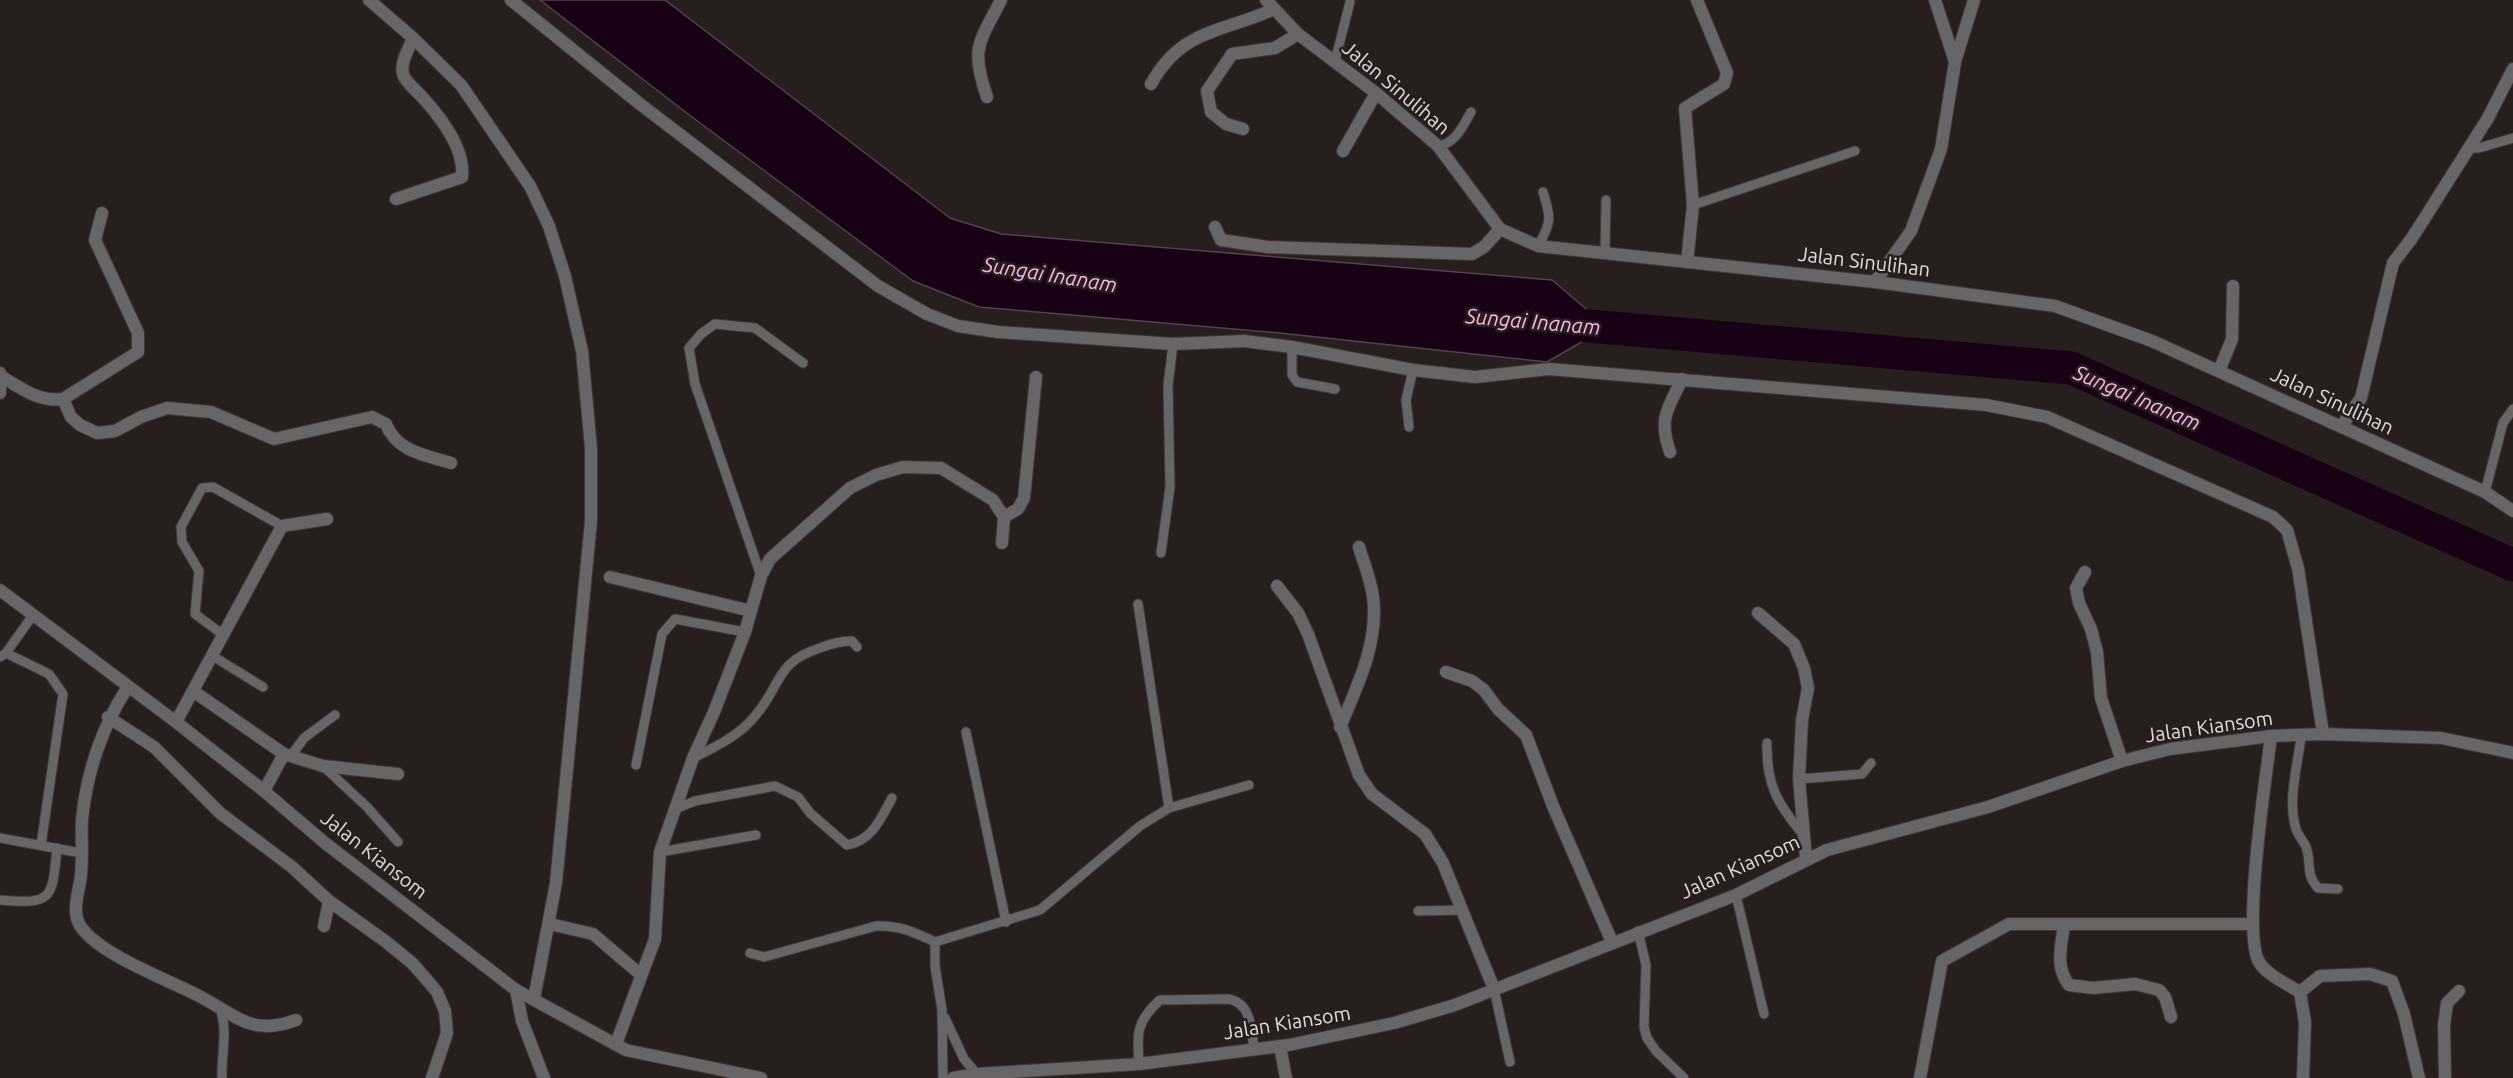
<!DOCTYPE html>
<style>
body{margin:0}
canvas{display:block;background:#271e1e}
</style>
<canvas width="2513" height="1078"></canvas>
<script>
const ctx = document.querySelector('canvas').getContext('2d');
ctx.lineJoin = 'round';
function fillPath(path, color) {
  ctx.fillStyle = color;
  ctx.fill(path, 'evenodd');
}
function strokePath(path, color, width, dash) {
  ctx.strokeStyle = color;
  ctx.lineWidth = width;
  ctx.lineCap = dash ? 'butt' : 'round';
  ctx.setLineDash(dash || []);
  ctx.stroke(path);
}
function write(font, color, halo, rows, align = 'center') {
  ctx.font = font + ' Ubuntu,sans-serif';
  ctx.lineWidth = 5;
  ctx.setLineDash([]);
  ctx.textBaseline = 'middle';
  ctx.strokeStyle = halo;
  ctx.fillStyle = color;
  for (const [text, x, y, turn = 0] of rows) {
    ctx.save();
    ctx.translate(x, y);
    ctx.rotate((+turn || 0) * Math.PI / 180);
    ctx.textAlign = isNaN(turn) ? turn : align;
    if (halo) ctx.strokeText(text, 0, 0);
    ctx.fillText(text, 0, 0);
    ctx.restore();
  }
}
const water = new Path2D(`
 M540,0H665L950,218L1001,234L1552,280L1598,319L1597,333L1547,362L1280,333L979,307L913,281L688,114Z`);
const stream = new Path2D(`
 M2510,564L2513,559`);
const river = new Path2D(`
 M1554,323L2071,368L2513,565`);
const service = new Path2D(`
 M1335,61L1350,2
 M1438,146C1455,144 1463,126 1471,112
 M2467,148H2479L2513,138
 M1693,205L1855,151
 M1538,246C1552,222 1551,217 1543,192
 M1605,253L1606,200
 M1292,347V375L1297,382L1335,389
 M1409,427L1406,400L1413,370
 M2485,492L2503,423L2513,409
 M1161,553L1170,487L1168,385L1173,344
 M761,576L695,384L689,348L701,334L715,324L755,328L803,363
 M1138,604L1169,808
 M222,634L195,614L199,571L182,542L181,527L202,488L213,487L282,526
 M6,653L49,674L63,694L41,845
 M211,655L263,687
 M0,657L6,653L33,615
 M966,732L1006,922
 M2301,736C2298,765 2287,800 2296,829C2298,836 2305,842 2307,850C2311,865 2306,875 2318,888L2338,889
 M1767,743C1766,786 1778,804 1804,836
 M291,756L304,738L335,715
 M693,758C715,747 739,736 755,716C782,685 775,662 820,648C830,644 841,641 852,641L857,647
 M636,765L662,634L675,619L745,632
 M323,766L367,807L398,842
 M1799,779L1862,774L1871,763
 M675,809L695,801L775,786L798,797L810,813L847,845C872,841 881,818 892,798
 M0,838L81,853
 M660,852L756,835
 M1736,895L1764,1014
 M0,900C54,905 52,898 57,848
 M1418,911L1463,910
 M1638,931L1646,965L1644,1027L1647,1038L1656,1051L1684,1078
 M750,953L764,957L876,926C899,925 914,932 935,942
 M1494,989L1510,1062
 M219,1006C229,1030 221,1053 222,1078
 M945,1018L964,1059L977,1074
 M1139,1064C1137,1034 1136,1021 1160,1000L1229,999C1252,1004 1251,1029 1254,1049
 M943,1078L942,1010L935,966V942L1040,910L1140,826L1169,808L1249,785`);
const minor = new Path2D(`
 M369,0L413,38L461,85L530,186L549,226L565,276L582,351L591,448V521L556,883L534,999
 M511,0L640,104L878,286L927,314L958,326L998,332L1173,344L1244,341L1292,347L1413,370L1475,377L1549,369L1986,405L2047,417L2273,517L2287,530L2298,568L2323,734
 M1935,0L1955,62
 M1974,0L1955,62L1941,149L1911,231L1875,282L2055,306L2152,341L2485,492L2513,511
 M1151,84C1182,28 1222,33 1274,9
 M987,97C970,48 979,43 1001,0
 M1243,129L1226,124L1211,112L1207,91L1232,54L1275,48L1298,34
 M1343,151L1376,93
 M396,199L462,177C465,150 442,119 424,99C418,92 405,82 403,74C400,62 409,49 413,38
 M1215,227L1221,240L1268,247L1472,254L1484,247L1500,229
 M1687,262L1693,205L1685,108L1724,84L1727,73L1697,0
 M2219,371L2232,339L2233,286
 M2,377C22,389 39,402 63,399L138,352V333L95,240L102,213
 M0,393V373
 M63,399L71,417L80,425L97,433L115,431L141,417L167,408L211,412L274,439L372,417L386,424C397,452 425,455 451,463
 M2341,427L2361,398L2393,263L2412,238L2488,118L2513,69
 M1670,452C1658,418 1668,409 1682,379
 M1004,517L1018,509L1024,498L1036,377
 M2085,572L2076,588L2079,603L2091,629L2097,652L2101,698L2122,761
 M610,577L751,611
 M1277,586L1298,613L1308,634L1359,775L1372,794L1425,834L1443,863L1494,989
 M1758,613L1794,644L1804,668L1808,688L1802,720L1799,779L1806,858
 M1446,672L1472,681L1484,690L1498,709L1526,735L1553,806L1612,942
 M127,688C101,729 87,771 82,819C81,837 83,856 81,874C80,890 70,912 81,927C101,955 164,978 197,995C237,1015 250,1037 296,1020
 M193,691L284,754
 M108,717L154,747L220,813L292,867L329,901L385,941L412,963L427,980L437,992L445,1011L447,1033L432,1078
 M176,722L282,526L327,519
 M1340,727C1357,687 1379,642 1373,597C1371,580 1364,564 1359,547
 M2271,736C2266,778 2242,931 2259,962C2267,975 2287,984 2300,992L2305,1022L2303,1078
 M264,791L284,754L323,766L398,774
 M550,924L593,934L641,975
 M2064,925C2061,947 2055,967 2069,985L2093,988L2135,984L2159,990L2165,997L2171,1017
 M324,926L329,901
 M516,990L522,1021L544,1078
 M2300,992L2320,976L2370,974L2392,981L2404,1014L2419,1078
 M616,1044L655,939L660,852L693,758L714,712L745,632L761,576L770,559L850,488L876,475L903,467L941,468L993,500L1004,517L1002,543
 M1280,1046L1286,1078
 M1920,1078L1942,961L2009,924H2251
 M2445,1078L2444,1025L2447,1003L2459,991`);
const tertiary = new Path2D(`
 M1266,0L1298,34L1376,93L1438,146L1500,229L1538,246L1875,282
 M0,590L176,722L264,791L325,843L516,990L626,1050L761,1078
 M953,1078L977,1074L1139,1064L1289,1045L1394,1023L1455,1005L1736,895L1827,850L1988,807L2122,761L2170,749L2271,736L2323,734L2441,738L2513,753`);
const streetNames = [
 ["Jalan Sinulihan",1396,88,40],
 ["Jalan Sinulihan",1864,262,7],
 ["Jalan Sinulihan",2332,401,25],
 ["Jalan Kiansom",2209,727,-8],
 ["Jalan Kiansom",374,855,38],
 ["Jalan Kiansom",1740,867,-24],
 ["Jalan Kiansom",1287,1023,-9]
];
const waterNames = [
 ["Sungai Inanam",1050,275,9],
 ["Sungai Inanam",1533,322,5],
 ["Sungai Inanam",2137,398,23]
];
fillPath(water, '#180015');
strokePath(water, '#544150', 1.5);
strokePath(stream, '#544150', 5);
strokePath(river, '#180015', 33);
strokePath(service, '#413838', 11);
strokePath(minor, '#413838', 14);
strokePath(tertiary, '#413838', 14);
strokePath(service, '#696466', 9);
strokePath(minor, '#696466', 12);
strokePath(tertiary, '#696466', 12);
write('20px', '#e1dada', '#271e1e', streetNames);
write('italic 21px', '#fdb3f0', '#271e1e', waterNames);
</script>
